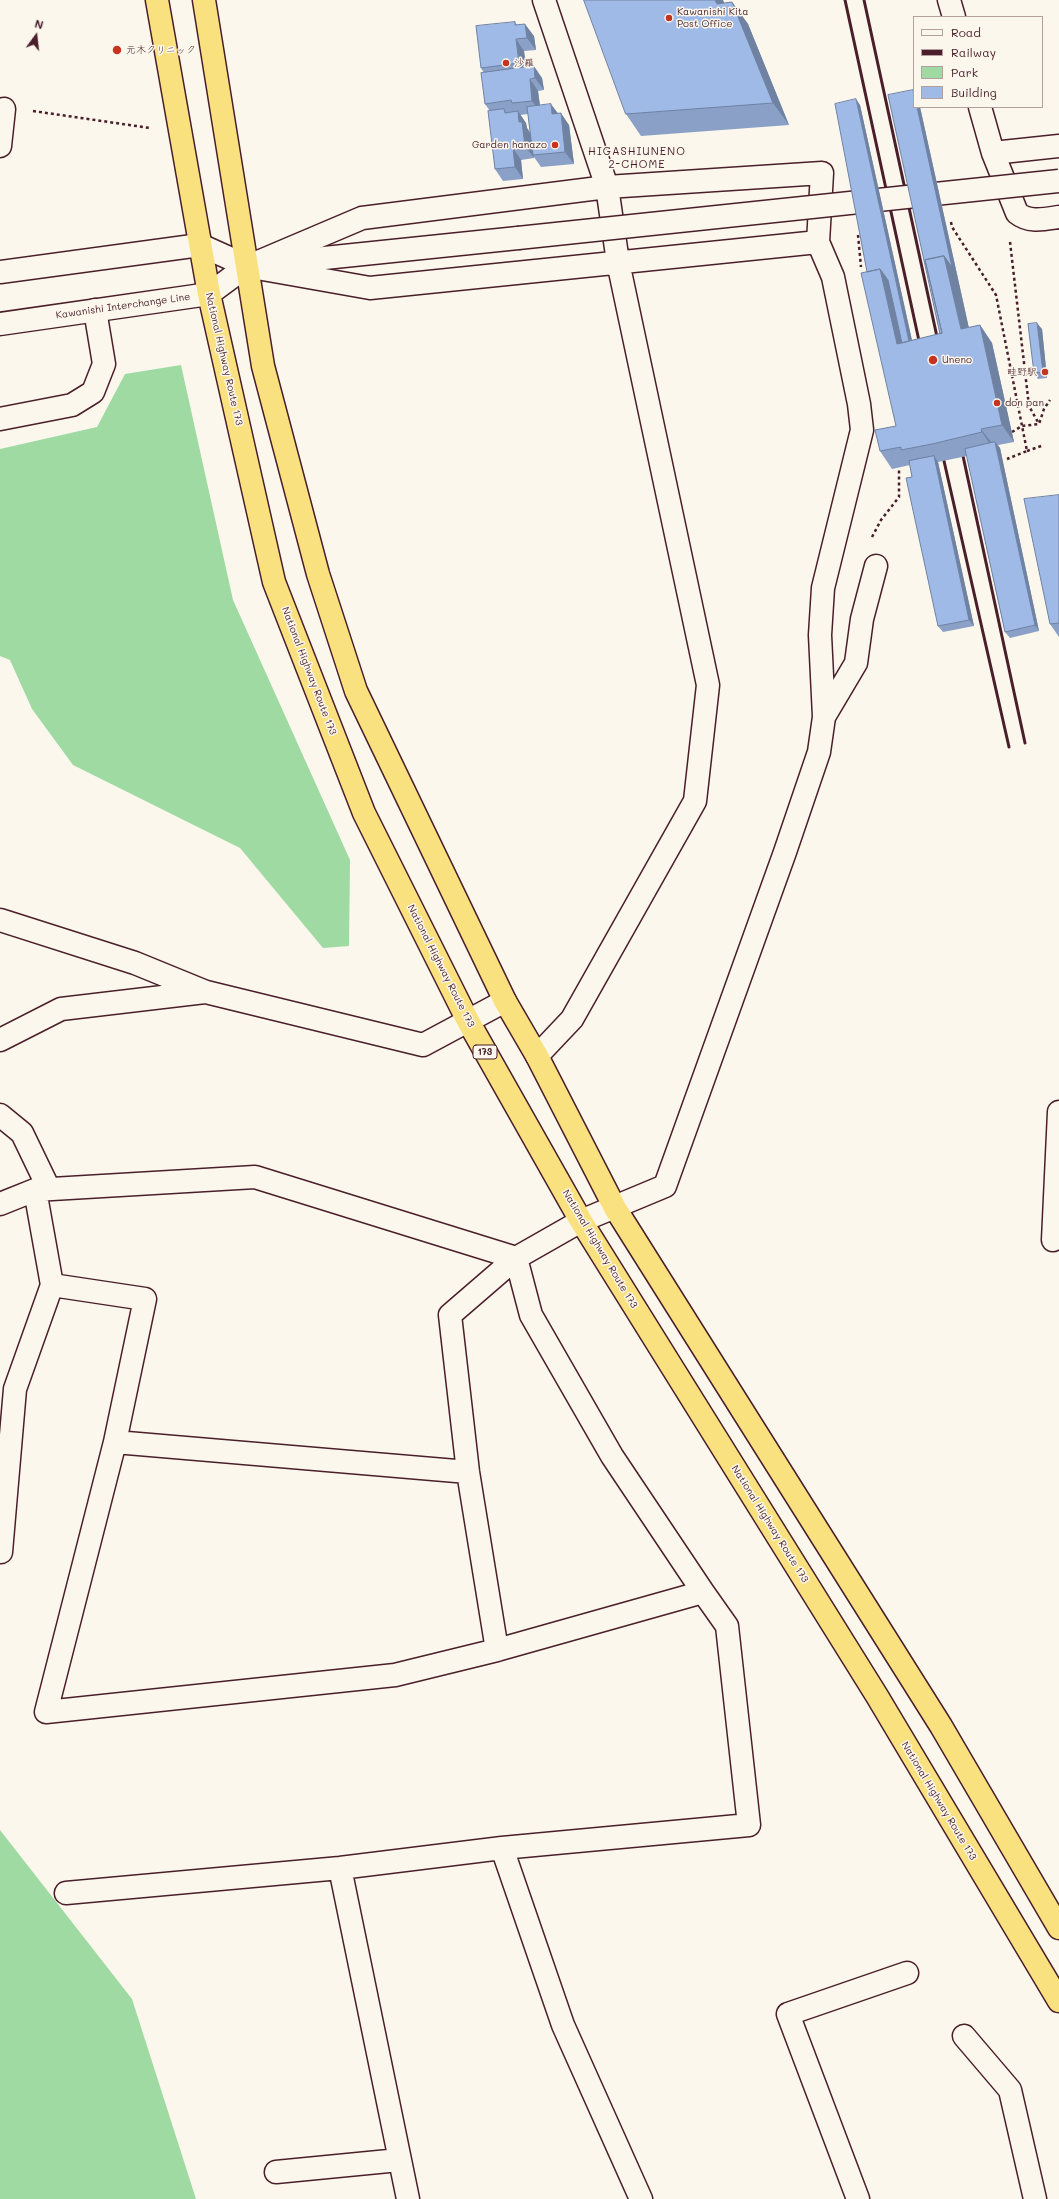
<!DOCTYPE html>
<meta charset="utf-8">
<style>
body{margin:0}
#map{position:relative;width:1059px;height:2199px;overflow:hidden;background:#fbf7ec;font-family:Mali,sans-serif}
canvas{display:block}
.legend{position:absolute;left:913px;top:16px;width:130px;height:92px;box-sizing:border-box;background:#fbf7ec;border:1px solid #b4a19f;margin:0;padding:5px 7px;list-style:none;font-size:12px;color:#4a1f2b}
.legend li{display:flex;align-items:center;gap:8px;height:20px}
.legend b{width:20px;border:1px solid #b4a19f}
.north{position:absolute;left:16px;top:16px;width:40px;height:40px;-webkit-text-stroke:3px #fbf7ec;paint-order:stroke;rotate:15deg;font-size:11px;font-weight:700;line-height:16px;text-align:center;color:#4a1f2b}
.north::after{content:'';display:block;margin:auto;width:14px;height:18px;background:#4a1f2b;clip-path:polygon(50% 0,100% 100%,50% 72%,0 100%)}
</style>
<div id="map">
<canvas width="1059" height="2199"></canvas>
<ul class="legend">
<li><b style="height:5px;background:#fbf7ec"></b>Road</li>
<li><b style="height:5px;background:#4a1f2b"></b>Railway</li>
<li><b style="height:11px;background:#9edaa1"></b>Park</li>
<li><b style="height:11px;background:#a0bae7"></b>Building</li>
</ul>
<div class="north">N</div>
</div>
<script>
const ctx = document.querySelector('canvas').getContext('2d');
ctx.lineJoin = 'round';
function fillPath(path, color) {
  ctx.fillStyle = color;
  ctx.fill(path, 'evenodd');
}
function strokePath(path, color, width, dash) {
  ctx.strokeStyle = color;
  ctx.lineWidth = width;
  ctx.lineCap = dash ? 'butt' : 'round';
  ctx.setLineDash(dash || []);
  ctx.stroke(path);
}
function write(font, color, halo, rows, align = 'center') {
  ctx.font = font + ' Mali,"Klee One",sans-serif';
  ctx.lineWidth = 3;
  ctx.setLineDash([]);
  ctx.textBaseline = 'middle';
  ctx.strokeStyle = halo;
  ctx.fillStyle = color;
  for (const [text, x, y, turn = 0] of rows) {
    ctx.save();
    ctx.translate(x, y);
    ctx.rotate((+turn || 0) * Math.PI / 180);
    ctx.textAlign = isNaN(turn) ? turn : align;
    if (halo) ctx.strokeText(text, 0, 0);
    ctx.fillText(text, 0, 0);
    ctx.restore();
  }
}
const green = new Path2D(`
 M181,365L233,600L350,860L349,946L323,948L240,848L73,765L32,709L10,660L0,656V449L97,427L125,374Z
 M0,1830L132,1999L196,2199H0Z`);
const path = new Path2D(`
 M33,111L150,128
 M951,222L952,227L996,295L1027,451L1007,459
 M858,235L861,267
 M1010,242L1029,406L1039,424
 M1012,432L1022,426L1039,424L1044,409L1050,400
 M1027,451L1044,445
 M872,537L881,520L899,497V468`);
const street = new Path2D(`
 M949,0L954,17
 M980,107L993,153L1017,213C1029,223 1045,219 1059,217
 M993,153L1059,146
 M256,263L362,218L607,187L822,173L818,242L833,277L859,404L862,430L823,588L820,635L824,717L819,752L785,852L665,1186L581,1221L516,1258L450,1315L468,1472L497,1650
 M257,268L370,288L818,242
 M0,419L72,405L93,392L104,364L95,310
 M824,717L856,663L862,619L876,566
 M0,920L135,963L206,992L423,1045L505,1001
 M0,1040L61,1009L205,992
 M537,1056L572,1019L695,801L708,685L618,262L607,187L544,0
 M0,1115L22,1133L49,1189
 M0,1204L35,1190
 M1053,1240L1059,1112
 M115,1442L468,1472
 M1,1552L15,1389L52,1285
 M340,1868L408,2199
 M66,1893L340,1868L502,1848
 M964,2036L1010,2090L1035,2199
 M276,2172L399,2160
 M641,2199L563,2025L502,1848L749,1825L727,1626L703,1592L497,1650L395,1675L46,1712L115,1442L145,1299L52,1285L35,1190L255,1177L516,1258L531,1315L612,1456L703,1592
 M858,2199L788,2014L907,1973`);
const secondary = new Path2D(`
 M0,146L4,109
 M0,272L200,245L247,266
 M0,324L209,294L247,266L518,238`);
const highway = new Path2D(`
 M157,0L209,294L274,582L364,813L468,1021L581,1221L877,1696L1059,2001
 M204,0L263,366L318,574L356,691L505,1001L537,1056L615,1208L941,1726L1059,1928`);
const rail = new Path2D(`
 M845,0L921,350
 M864,0L939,346
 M963,456L1025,743
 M944,461L1009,747`);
const secondaryBridge = new Path2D(`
 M518,238L1059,181`);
const wall = new Path2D(`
 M584,0H723L724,3L732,2L748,24L789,125L641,136L626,114Z
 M515,22L517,25L534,36L536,50L524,51L526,67L542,78L544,90L538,91L540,106L557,113L569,125L574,164L541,167L534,157V158L521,160L523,179L503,181L495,169L490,111L485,104L484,73L481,68ZM528,114L530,133L527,128L526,123L520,115Z
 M860,105L912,340L940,334L920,107L969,328L980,325L992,343L1014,442L998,445L1000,448L1039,631L1010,638L1005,632L967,456L938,462L974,626L943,632L938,626L912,477L910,465L892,469L880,451L896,426L867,272Z
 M1042,329L1047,378L1038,379L1034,373Z
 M1059,495V637L1050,624Z`);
const shadedWall = new Path2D(`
 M715,0H723L732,26L717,4Z
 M732,2L748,24L789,125L773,103Z
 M525,24L534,36L536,50L527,38Z
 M516,39L524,51L527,75L519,63Z
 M534,66L542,78L544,90L535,78Z
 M530,79L538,91L541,113L532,101Z
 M856,99L860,105L916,359L911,353Z
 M551,104L560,116L552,114Z
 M917,107H920L973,347L961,329L944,256Z
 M518,111L526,123L527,128L531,134L533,155L534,158L525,146L519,122Z
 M561,113L569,125L574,164L565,152Z
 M513,148L521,160L523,179L515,167Z
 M880,269L892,286L907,354L897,344Z
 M1037,323L1042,329L1047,378L1043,372Z
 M980,325L992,343L1014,442L1002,425Z
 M981,429L994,446V450L982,432Z
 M995,442L1000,448L1039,631L1035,625Z
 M934,456L938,462L974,626L969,620Z`);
const building = new Path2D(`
 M584,0H715L717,4L732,2L773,103L626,114Z
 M515,22V25L525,24L527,38L516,39L519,63L481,68L476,26Z
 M534,66L535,78L530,79L532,101L512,103L511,100L485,104L481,73Z
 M913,90L914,95V107H917L952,267L944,256L925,260L942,333L940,334L888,95Z
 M856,99L909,341L902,343L888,280L880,269L867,272L835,104Z
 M551,104L552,114L561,113L565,152L533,155L527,107Z
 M504,109L505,113L518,111L519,122H522L525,146L513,148L515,167L495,169L488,111Z
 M944,256L961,329L980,325L1002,425L981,429L982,432L932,444L901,450V447L880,451L875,430L896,426L861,273L880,269L897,344L942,333L925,260Z
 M1037,323L1043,372L1034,373L1028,324Z
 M995,442L1035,625L1005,632L965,449Z
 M934,456L969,620L938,626L906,478L912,477L909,461Z
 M1059,495V623L1050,624L1024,499Z`);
const markers = [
 [669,18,4,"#c8321e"],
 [117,50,5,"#c8321e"],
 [506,63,4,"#c8321e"],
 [555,145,4,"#c8321e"],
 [933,360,5,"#c8321e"],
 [1045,372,4,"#c8321e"],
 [997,403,4,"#c8321e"]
];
const shields = [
 [485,1052,24]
];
const shieldNames = [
 ["173",485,1052]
];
const poiNames = [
 ["Kawanishi Kita",677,12],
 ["Post Office",677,24],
 ["元木クリニック",126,50],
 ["沙羅",514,63],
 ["Garden hanazo",547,145,"right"],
 ["Uneno",942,360],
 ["畦野駅",1037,372,"right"],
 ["don pan",1005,403]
];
const streetNames = [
 ["Kawanishi Interchange Line",123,306,-8],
 ["National Highway Route 173",224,359,77],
 ["National Highway Route 173",309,671,69],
 ["National Highway Route 173",441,966,63],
 ["National Highway Route 173",600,1249,59],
 ["National Highway Route 173",770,1524,58],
 ["National Highway Route 173",939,1801,59]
];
const neighbourhoodNames = [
 ["HIGASHIUNENO",637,152],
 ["2-CHOME",637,165]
];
fillPath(green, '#9edaa1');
strokePath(street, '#4a1f2b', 25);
strokePath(secondary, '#4a1f2b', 25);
strokePath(highway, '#4a1f2b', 25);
strokePath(path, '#4a1f2b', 2.5, [3, 3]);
strokePath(street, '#fbf7ec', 22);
strokePath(secondary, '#fbf7ec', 22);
strokePath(highway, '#fae180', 22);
strokePath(rail, '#4a1f2b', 3);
strokePath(secondaryBridge, '#4a1f2b', 25, []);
strokePath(secondaryBridge, '#fbf7ec', 22);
fillPath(wall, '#8aa0c7');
fillPath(shadedWall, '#7082a2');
fillPath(building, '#a0bae7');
strokePath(building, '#7082a2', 1);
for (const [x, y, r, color] of markers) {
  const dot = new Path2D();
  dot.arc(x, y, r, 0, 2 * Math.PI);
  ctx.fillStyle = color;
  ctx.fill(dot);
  strokePath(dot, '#fbf7ec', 1.5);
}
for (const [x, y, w] of shields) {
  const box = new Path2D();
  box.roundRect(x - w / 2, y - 7, w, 14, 3);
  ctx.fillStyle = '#fbf7ec';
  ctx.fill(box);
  strokePath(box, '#4a1f2b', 1);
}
write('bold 9px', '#4a1f2b', null, shieldNames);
write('10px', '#4a1f2b', '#fbf7ec', poiNames, 'left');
write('10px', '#4a1f2b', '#fbf7ec', streetNames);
ctx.letterSpacing = '1px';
write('11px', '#4a1f2b', '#fbf7ec', neighbourhoodNames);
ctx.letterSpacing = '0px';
</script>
